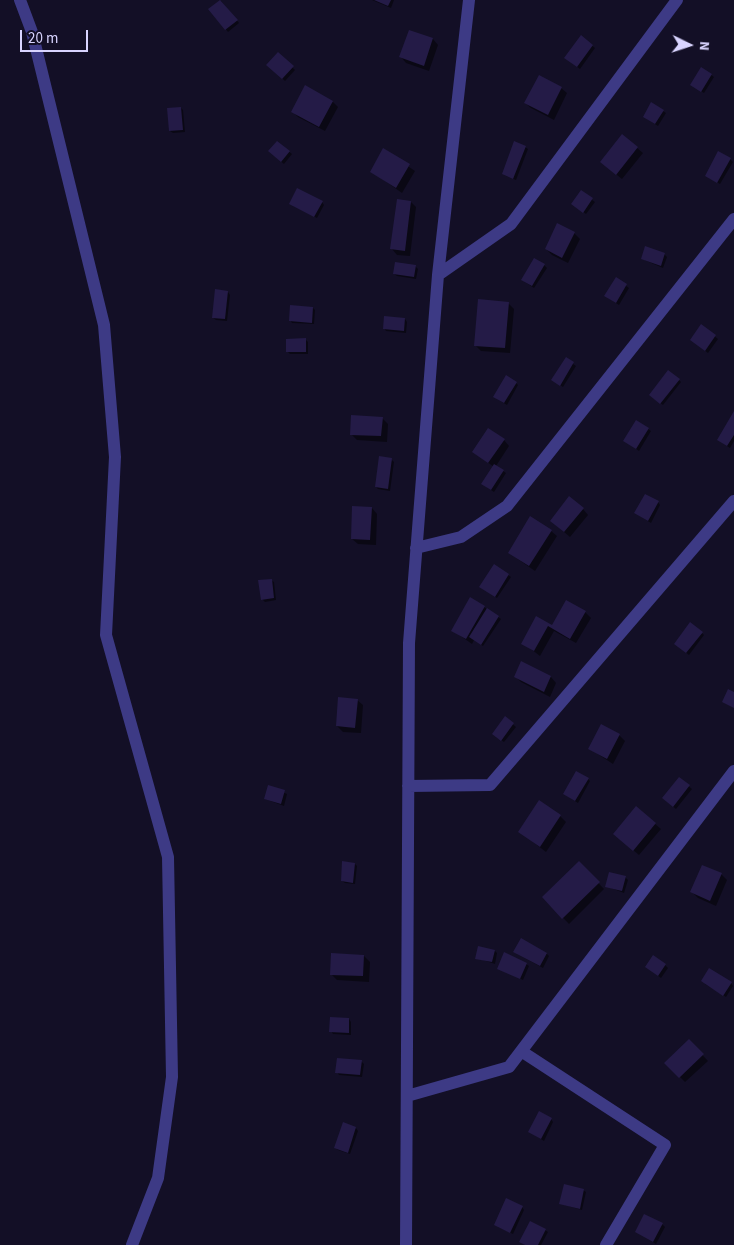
<!DOCTYPE html>
<style>
body{margin:0}
#map{position:relative;width:734px;height:1245px;overflow:hidden;background:#130f26;font-family:"Source Sans 3",sans-serif}
canvas{display:block}
.north{position:absolute;left:664px;top:20px;width:50px;height:50px;-webkit-text-stroke:4px #130f26;paint-order:stroke;rotate:94deg;font-size:14px;font-weight:700;line-height:20px;text-align:center;color:#d9d4ff}
.north::after{content:'';display:block;margin:auto;width:18px;height:22px;background:#d9d4ff;clip-path:polygon(50% 0,100% 100%,50% 72%,0 100%)}
.scale{position:absolute;left:20px;top:30px;width:68px;height:22px;box-sizing:border-box;border:2px solid #d9d4ff;border-top:0;padding-left:6px;font-size:15px;line-height:18px;white-space:nowrap;color:#d9d4ff;-webkit-text-stroke:4px #130f26;paint-order:stroke}
</style>
<div id="map">
<canvas width="734" height="1245"></canvas>
<div class="north">N</div>
<div class="scale">20 m</div>
</div>
<script>
const ctx = document.querySelector('canvas').getContext('2d');
ctx.lineJoin = 'round';
function fillPath(path, color) {
  ctx.fillStyle = color;
  ctx.fill(path, 'evenodd');
}
function strokePath(path, color, width, dash) {
  ctx.strokeStyle = color;
  ctx.lineWidth = width;
  ctx.lineCap = dash ? 'butt' : 'round';
  ctx.setLineDash(dash || []);
  ctx.stroke(path);
}
const shadow = new Path2D(`
 M372,0H394L391,8Z
 M221,1L239,23L228,32L210,9Z
 M410,31L433,39L438,45L429,71L406,63L401,57Z
 M581,37L595,48L580,69L568,60Z
 M278,54L295,70L285,81L268,65Z
 M702,68L714,77L704,93L694,87Z
 M561,88L567,93L554,120L531,108L525,103Z
 M333,102L338,107L325,131L298,117L293,112Z
 M181,108L183,110L185,132L173,133L170,131L168,109Z
 M663,111L666,113L658,126L647,119Z
 M277,142L292,154L284,164L272,154Z
 M525,147L528,149L516,180L506,176L503,174Z
 M637,148L643,153L622,179L607,167Z
 M384,150L415,171L402,193L371,171Z
 M730,159L733,162L720,184L709,178Z
 M581,192L595,202L586,214L576,207Z
 M322,202L324,205L317,218L293,206Z
 M411,202L416,207L410,256L397,255L392,249Z
 M574,233L580,239L568,263L552,255L546,249Z
 M664,254L667,257L663,268L642,259Z
 M544,265L547,268L534,288L522,280Z
 M415,266L418,269L416,279L397,276L394,274Z
 M617,279L629,288L619,305L608,298Z
 M228,292L230,295L227,321L216,320L213,318Z
 M508,303L514,309L510,353L481,351L475,345Z
 M313,308L315,310L314,324L292,323L290,320Z
 M405,319L407,322L406,333L386,331L384,328Z
 M701,326L718,339L708,353L694,342Z
 M306,340L308,342V354H290L287,351Z
 M566,359L576,366L563,387L555,382Z
 M679,380L681,382L663,405L653,398Z
 M516,383L518,385L507,405L497,399Z
 M734,415V441L730,448L721,442Z
 M382,418L388,424L387,442L357,440L351,434Z
 M637,422L651,431L639,451L625,441Z
 M504,440L509,446L496,466L506,473L494,492L485,486L494,467L474,452Z
 M392,460L394,462L390,491L378,489L376,487Z
 M658,502L660,505L651,523L638,515Z
 M372,508L377,514L376,545L358,544L352,539Z
 M583,509L588,515L570,537L557,526Z
 M551,531L557,536L535,571L509,553Z
 M508,575L511,577L497,598L483,589Z
 M271,580L274,582L276,600L265,602L262,599Z
 M484,607L501,619L483,646L474,640L472,644L452,630Z
 M585,612L591,618L576,643L554,631L540,656L523,643L537,618L553,627Z
 M702,633L704,635L689,655L678,646Z
 M522,662L551,677L556,683L550,697L521,682L515,676Z
 M357,700L363,705L361,733L343,732L337,726Z
 M505,718L516,727L504,742L496,737Z
 M619,735L625,741L613,764L590,749Z
 M679,778L692,789L676,809L666,801Z
 M588,779L590,781L578,803L564,794Z
 M269,787L287,794L284,806L265,799Z
 M636,808L661,829L639,855L620,839Z
 M560,816L566,822L546,852L520,832Z
 M579,863L604,889L569,924L543,897Z
 M355,864L357,866L355,884L345,883L342,881Z
 M721,874L727,880L716,906L698,898L692,892Z
 M625,877L628,880L624,893L606,886Z
 M495,951L497,953L495,964L477,958Z
 M332,954L364,956L370,962L369,982L337,980L331,974Z
 M517,954H547L549,956L543,968Z
 M526,964L529,966L523,980L498,968Z
 M665,965L668,968L661,978L649,969Z
 M731,983L733,986L726,997L705,984Z
 M349,1019L351,1022V1035L333,1034L331,1031Z
 M689,1041L708,1061L685,1082L666,1063Z
 M361,1061L364,1064L362,1077L339,1075L337,1072Z
 M551,1119L553,1122L544,1141L530,1132Z
 M356,1128L358,1131L350,1154L338,1150L335,1148Z
 M583,1190L586,1192L582,1210L561,1204Z
 M522,1207L524,1210L513,1234L498,1227Z
 M662,1224L665,1227L656,1244L636,1232Z
 M545,1230L548,1232L541,1245H525L521,1242Z`);
const building = new Path2D(`
 M220,0L238,20L225,30L208,9Z
 M374,0H391L388,6Z
 M409,30L433,38L424,66L399,57Z
 M581,35L593,45L577,67L564,58Z
 M278,52L294,66L282,79L266,65Z
 M701,67L712,74L701,92L690,85Z
 M539,75L562,87L548,115L524,103Z
 M305,85L333,101L319,127L291,112Z
 M651,102L664,110L655,124L643,117Z
 M181,107L183,130L169,131L167,108Z
 M622,134L638,147L616,175L600,162Z
 M277,141L290,151L281,162L268,151Z
 M514,141L526,146L513,179L502,174Z
 M383,148L410,164L396,188L370,172Z
 M718,151L731,158L717,183L705,176Z
 M297,188L323,201L314,217L289,204Z
 M581,190L593,198L583,213L571,204Z
 M397,199L411,201L405,251L390,249Z
 M557,223L575,232L562,258L545,249Z
 M645,246L665,253L661,266L641,259Z
 M534,258L545,264L532,286L521,280Z
 M395,262L416,265L414,277L393,274Z
 M616,277L627,284L616,303L604,296Z
 M215,289L228,291L225,319L212,318Z
 M478,299L509,302L505,348L474,346Z
 M290,305L313,307L312,323L289,321Z
 M384,316L405,318L404,331L383,329Z
 M701,324L716,335L705,351L690,340Z
 M306,338V352H286V339Z
 M566,357L574,362L560,386L551,380Z
 M668,370L680,379L660,404L649,395Z
 M506,375L517,382L504,403L493,397Z
 M734,411V435L727,446L717,440Z
 M351,415L383,417L381,436L350,435Z
 M636,420L649,428L636,449L623,441Z
 M488,428L505,439L488,463L472,452Z
 M379,456L392,458L388,489L375,487Z
 M494,464L504,470L491,490L481,484Z
 M645,494L659,501L648,521L634,513Z
 M569,496L584,508L564,532L550,521Z
 M352,506L372,507L370,540L351,539Z
 M530,516L552,530L529,566L508,553Z
 M494,564L509,574L495,597L479,587Z
 M272,579L274,598L261,600L258,580Z
 M470,597L485,606L466,639L451,631Z
 M566,600L586,611L570,639L548,626L534,651L521,644L536,616L552,625Z
 M487,608L499,616L481,645L469,637Z
 M690,622L703,632L686,653L674,644Z
 M521,661L551,676L544,692L514,677Z
 M728,689L734,692V708L722,702Z
 M338,697L358,699L355,728L336,726Z
 M505,716L514,723L501,741L492,734Z
 M601,724L620,734L607,759L588,749Z
 M576,771L589,778L575,801L563,794Z
 M679,777L690,785L673,807L662,798Z
 M268,785L285,790L281,804L264,799Z
 M539,800L561,815L540,847L518,832Z
 M636,806L656,823L633,851L613,834Z
 M342,861L355,863L353,883L341,881Z
 M579,861L600,882L562,919L542,897Z
 M702,865L722,873L710,901L690,892Z
 M609,872L626,876L622,891L605,887Z
 M521,938L547,953L540,966L513,952Z
 M478,946L495,950L492,962L475,959Z
 M504,952L527,963L520,979L497,969Z
 M331,953L364,955L363,976L330,975Z
 M653,955L666,964L658,976L645,967Z
 M709,968L732,982L723,996L701,981Z
 M330,1017L349,1018V1033L329,1032Z
 M689,1039L704,1054L679,1078L664,1063Z
 M337,1058L362,1060L360,1075L335,1073Z
 M539,1111L552,1118L541,1139L528,1132Z
 M343,1122L356,1127L348,1153L334,1148Z
 M564,1184L584,1189L580,1209L559,1204Z
 M506,1198L523,1206L510,1233L494,1225Z
 M644,1214L663,1223L653,1242L635,1232Z
 M530,1221L546,1229L538,1245H525L519,1242Z`);
const minor = new Path2D(`
 M20,0L32,32L104,325L115,457L106,635L168,857L172,1077L158,1178L132,1245
 M438,275L511,224L677,0
 M416,548L461,537L507,506L734,219
 M408,786L490,785L734,501
 M521,1051L665,1145L606,1245
 M407,1096L509,1067L734,771
 M406,1245L409,643L438,275L469,0`);
fillPath(shadow, '#0007');
fillPath(building, '#241b47');
strokePath(minor, '#3d3a85', 12);
</script>
